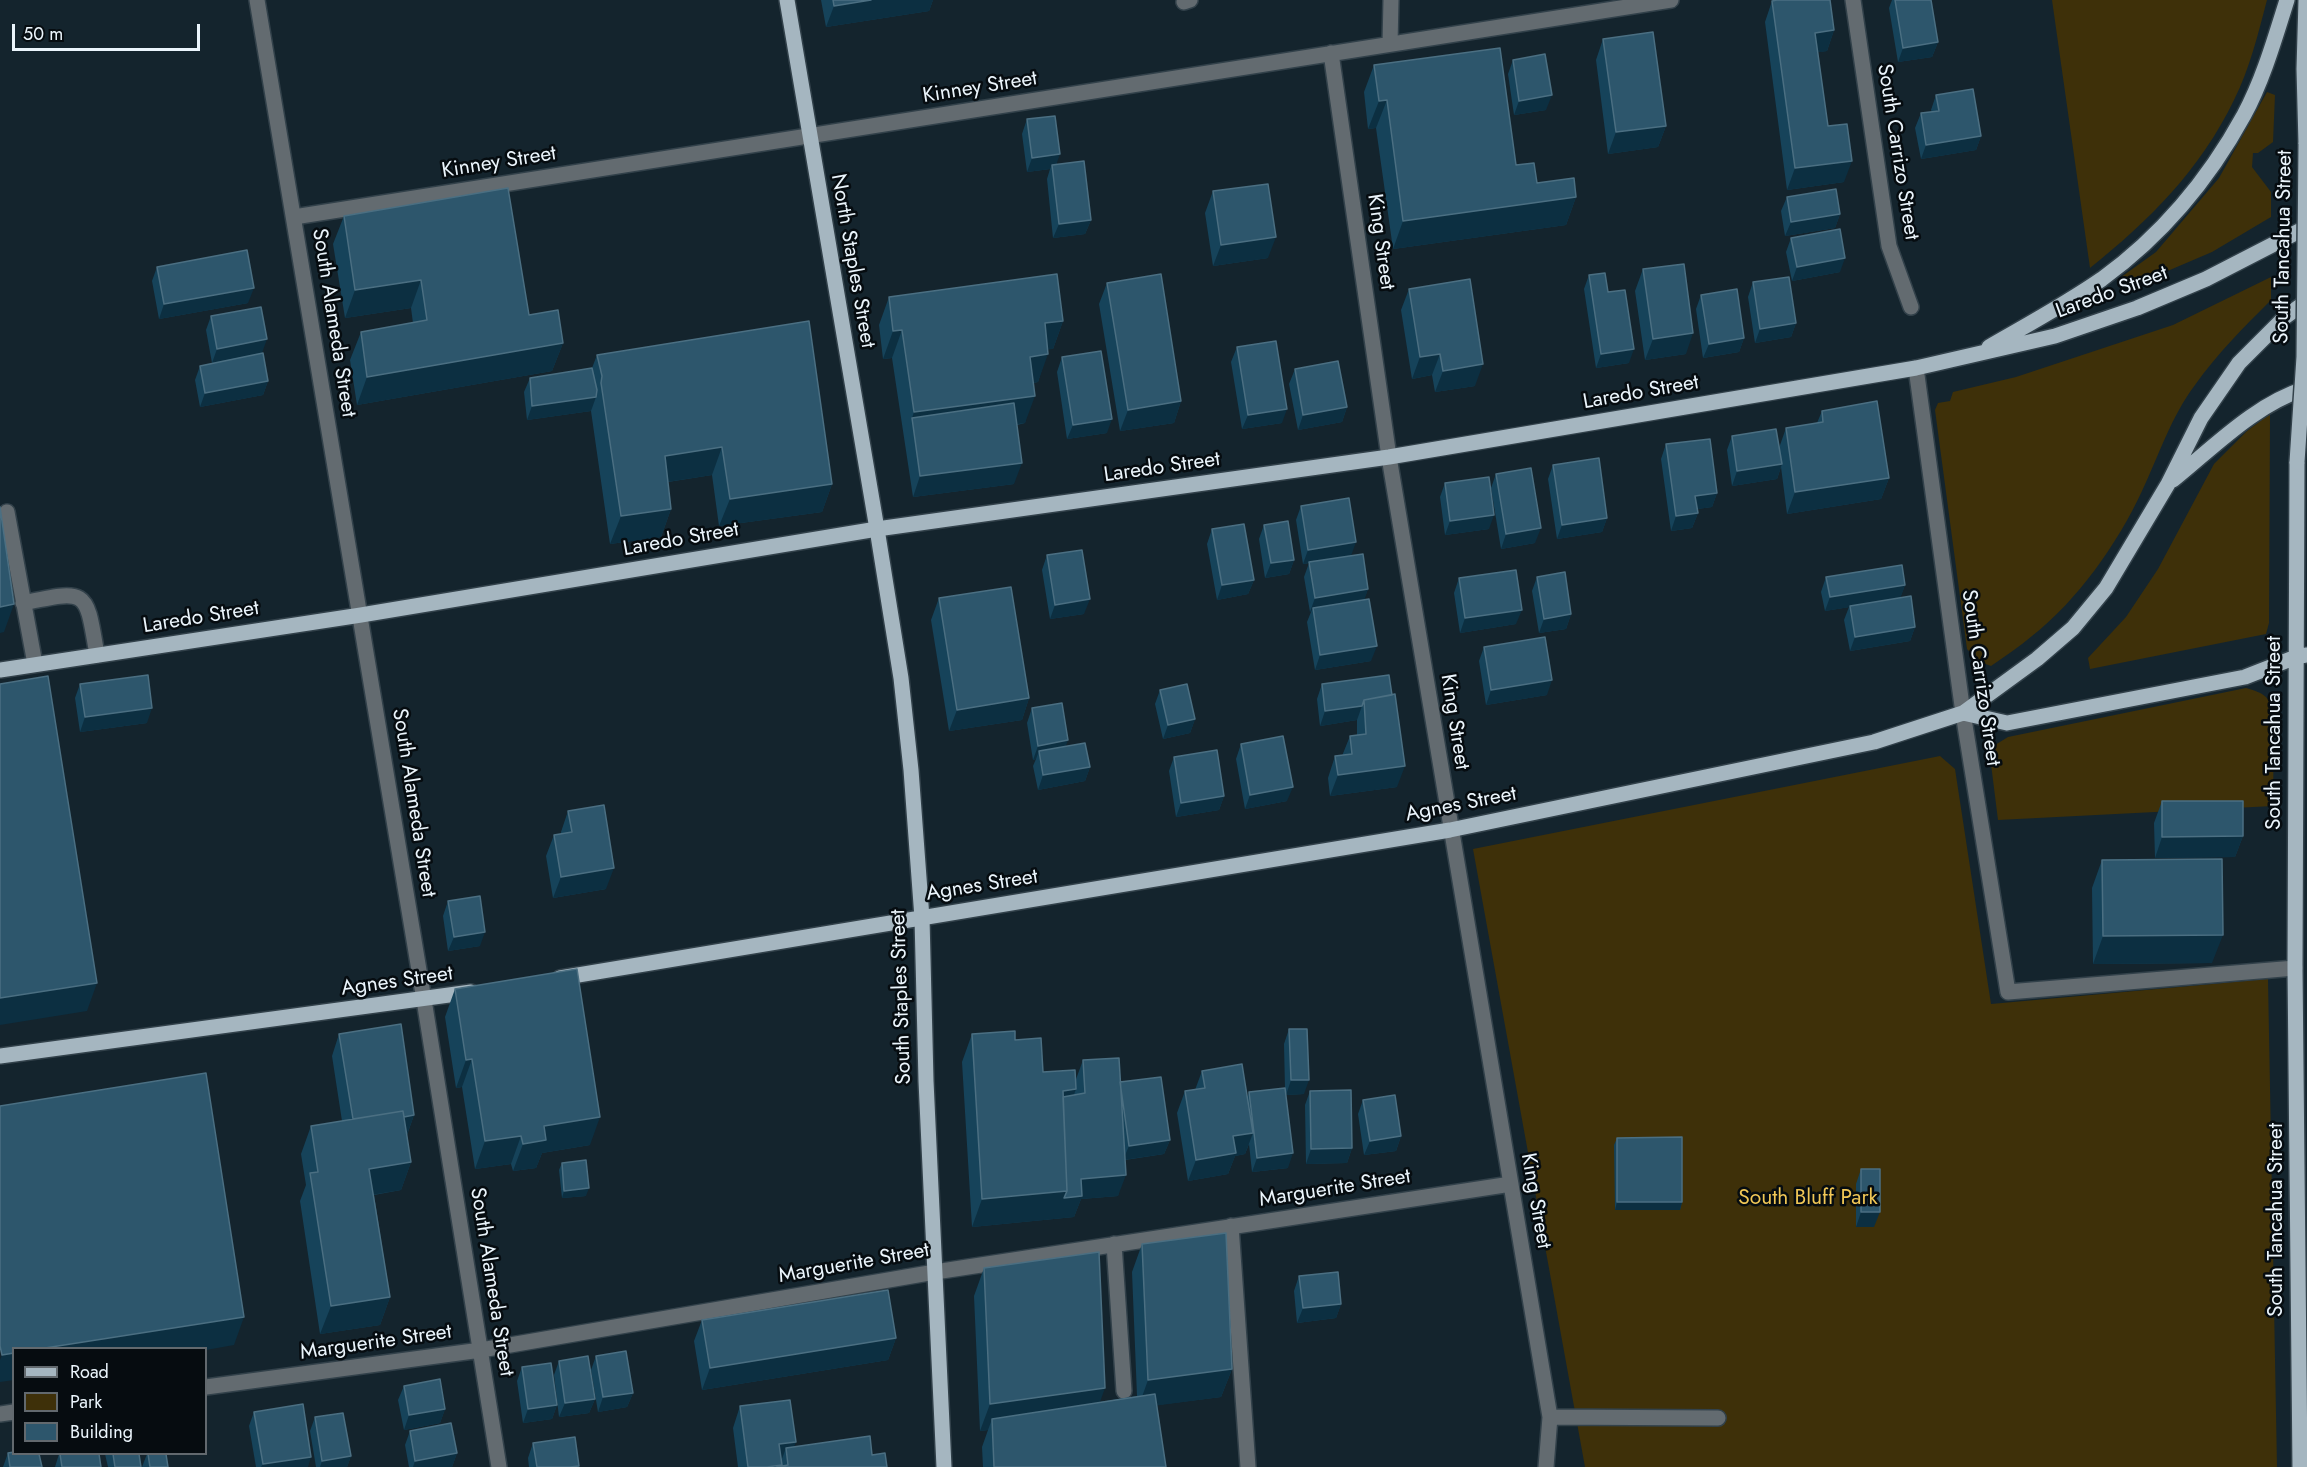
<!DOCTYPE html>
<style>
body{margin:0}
#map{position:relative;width:2307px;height:1467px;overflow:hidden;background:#14242d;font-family:Jost,sans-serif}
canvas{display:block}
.legend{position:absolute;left:12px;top:1347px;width:195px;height:108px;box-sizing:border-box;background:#060c10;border:2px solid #62696e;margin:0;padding:8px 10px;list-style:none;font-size:18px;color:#ebf5fc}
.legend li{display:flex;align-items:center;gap:12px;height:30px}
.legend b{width:30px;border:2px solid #62696e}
.scale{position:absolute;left:12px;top:24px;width:188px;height:27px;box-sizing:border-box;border:3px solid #ebf5fc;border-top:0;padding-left:8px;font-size:18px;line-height:21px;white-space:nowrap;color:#ebf5fc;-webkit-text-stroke:4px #060c10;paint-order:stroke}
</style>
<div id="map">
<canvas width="2307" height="1467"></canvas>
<ul class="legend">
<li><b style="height:8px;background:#a5b6c0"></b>Road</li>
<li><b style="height:16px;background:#3e3009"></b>Park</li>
<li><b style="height:16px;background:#2d566c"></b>Building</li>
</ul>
<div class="scale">50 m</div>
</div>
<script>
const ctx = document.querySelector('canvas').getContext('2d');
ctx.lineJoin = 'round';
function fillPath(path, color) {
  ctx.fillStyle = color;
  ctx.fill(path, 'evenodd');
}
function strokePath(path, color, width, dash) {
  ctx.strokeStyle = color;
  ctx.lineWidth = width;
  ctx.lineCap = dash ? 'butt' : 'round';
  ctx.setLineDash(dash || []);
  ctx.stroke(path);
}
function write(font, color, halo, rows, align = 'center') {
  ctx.font = font + ' Jost,sans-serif';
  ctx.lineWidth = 5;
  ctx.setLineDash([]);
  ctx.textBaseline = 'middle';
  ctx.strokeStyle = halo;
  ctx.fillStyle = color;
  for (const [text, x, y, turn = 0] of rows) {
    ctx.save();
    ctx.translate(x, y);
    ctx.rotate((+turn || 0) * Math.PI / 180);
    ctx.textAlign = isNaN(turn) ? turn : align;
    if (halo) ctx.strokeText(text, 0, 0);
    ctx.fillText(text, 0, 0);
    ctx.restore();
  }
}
const green = new Path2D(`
 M2052,0H2267C2258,34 2250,68 2234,100C2200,170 2150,220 2090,268Z
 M2267,92L2275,95L2273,142L2258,153H2253L2252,167L2271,192V217L2212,252L2123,290L2117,280L2156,252L2219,178Z
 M2271,277V300C2244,327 2217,354 2195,385C2171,417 2159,455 2142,491C2118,543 2077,601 2032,636C2019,647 2005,656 1991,666L1980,662L1967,649L1935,410L1938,403L1950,401L1953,392L2016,377L2173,325Z
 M2270,414L2269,623L2266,634L2090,669L2088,658L2126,617L2158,569L2214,464L2247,431Z
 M2246,688C2260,692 2269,695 2274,711L2273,806L1998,820L1990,756L1995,745L2008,737Z
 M1940,756L1955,769L1991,1004L2268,979L2277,1467H1585L1473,849Z`);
const minor = new Path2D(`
 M257,0L424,1000L499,1467
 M1853,0L1889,246L1911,307
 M1184,2L1190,0
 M1390,44L1391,0
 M1331,53L1389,457L1550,1417L1546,1467
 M294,217L1671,0
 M1916,368L1963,713L2008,992L2295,968
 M7,512L35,664
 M23,603C89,589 86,590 97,655
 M1231,1226L1248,1467
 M1114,1244L1124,1391
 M206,1387L481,1350L935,1272L1511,1184
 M0,1414L14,1412
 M1550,1417L1718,1418`);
const major = new Path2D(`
 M787,0L877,529L901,678L911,770L922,918L926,1081L944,1467
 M2306,144L2304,69L2306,0
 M1989,347C2027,325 2066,304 2102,279C2161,236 2209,179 2244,115C2263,80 2275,38 2287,0
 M2297,462L2295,968L2300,1467
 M2173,480C2214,447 2255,404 2307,388
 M0,670L361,615L877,529L1389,457L1916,368L2055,336L2137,308L2206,279L2307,227
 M1963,713L2007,723L2245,677L2296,657L2307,655
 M560,978L1450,830L1874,742L1963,713L2037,659L2073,628L2106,588L2168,484L2201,418L2239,363L2285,317L2307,301
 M0,1056L471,992`);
const majorBridge = new Path2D(`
 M2297,462L2304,357L2306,144`);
const wall = new Path2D(`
 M821,0H933L929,11L826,27Z
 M1892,0H1931L1938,42L1932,57L1898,62L1889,8Z
 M1772,1L1834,30L1827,51L1818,52L1828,126L1844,182L1787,190L1765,22Z
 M1603,39L1666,126L1658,147L1608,154L1596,60Z
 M1513,60L1546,110L1514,115L1508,74Z
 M1374,65L1516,165L1537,183L1576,197L1566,225L1393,249L1376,128L1368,129L1364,92Z
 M1936,95L1981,136L1976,150L1921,159L1915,128L1921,113L1932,112L1931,110Z
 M1027,119L1057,164L1091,220L1085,234L1053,238L1047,179L1050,169L1027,172L1022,134Z
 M1213,191L1268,258L1213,266L1205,213Z
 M1787,197L1840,214L1835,228L1785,236L1781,211Z
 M344,216L529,315L563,343L552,371L357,405L350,360L361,332L413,323L411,308L345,318L333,244Z
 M1791,238L1840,272L1792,281L1786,252Z
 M157,267L248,303L159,319L152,281Z
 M1643,269L1686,354L1645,360L1635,291Z
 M1589,275L1608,292L1629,363L1596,368L1584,289Z
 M1753,282L1796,323L1791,337L1755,343L1748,297Z
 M1107,283L1181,401L1174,423L1120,431L1099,304Z
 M1409,289L1475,386L1435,392L1432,375L1412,379L1401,310Z
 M1701,295L1744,338L1739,352L1703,358L1696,309Z
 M889,297L1063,321L1053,349H1048L1038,382L1033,383L1025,423L1017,425L1014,484L913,497L892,358L883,359L879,325Z
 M211,316L262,353L268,381L263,395L200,407L195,380L200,366L212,363L206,330Z
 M1237,347L1282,423L1242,429L1231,362Z
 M597,355L832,484L822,512L719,526L712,475L668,482L671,509L661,537L610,544L591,411L527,420L524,392L530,378L592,368Z
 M1062,357L1107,433L1067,439L1057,372Z
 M1295,369L1347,407L1342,422L1298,430L1289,384Z
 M1822,411L1889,478L1881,499L1787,514L1781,467L1777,479L1732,486L1727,450L1732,436L1779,448L1786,428L1817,423Z
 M1666,444L1717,493L1712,507L1697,509L1698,513L1692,528L1671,531L1661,459Z
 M1553,465L1607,518L1602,532L1557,539L1548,479Z
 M1496,474L1535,543L1501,549L1491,488Z
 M1445,483L1489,529L1445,535L1440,497Z
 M1301,506L1351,556L1368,589L1364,599L1371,661L1315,670L1307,622L1311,612H1310L1304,577L1309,563L1303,564L1296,520Z
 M1264,525L1294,560L1289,574L1265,578L1259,539Z
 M1212,529L1254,580L1248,594L1217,600L1207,544Z
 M1047,555L1084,614L1050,619L1042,570Z
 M1537,577L1571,614L1566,629L1539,633L1532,591Z
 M1826,577L1905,585L1900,598L1915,627L1910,641L1850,651L1844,620L1849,607L1825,611L1821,592Z
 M1459,578L1516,624L1460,633L1454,593Z
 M939,598L1029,698L1022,720L949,731L931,620Z
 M1484,647L1547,695L1486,705L1479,661Z
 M1389,675L1397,787L1330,796L1328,778L1335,756H1342L1350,736L1357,735V720L1320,726L1317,699L1322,684Z
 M80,684L147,723L80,732L75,698Z
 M1160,690L1195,719L1190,733L1163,739L1155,704Z
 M1032,708L1066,746L1090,767L1085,781L1038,790L1033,766L1036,759L1033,760L1027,723Z
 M1241,744L1287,801L1245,809L1236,759Z
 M1174,757L1224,796L1219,810L1176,817L1169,771Z
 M2162,801L2243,836L2235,857L2155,858L2154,823Z
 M568,811L606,889L553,898L546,856L554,835L561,834V832Z
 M2102,860L2212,963L2093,964L2092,888Z
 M448,901L480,946L448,951L443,916Z
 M455,989L590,1145L542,1153L536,1168L513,1171L511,1164L475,1169L462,1087L456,1088L445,1017Z
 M1289,1029L1304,1094L1286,1095L1288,1168L1252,1172L1249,1144L1245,1154L1235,1156L1228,1174L1188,1181L1177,1113L1185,1091L1195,1090L1202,1071L1247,1099L1249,1092L1285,1089L1284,1044Z
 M339,1034L414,1115L407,1135L411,1162L401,1190L374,1195L390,1297L380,1325L320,1334L300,1201L306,1185L301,1154L311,1126L342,1121L332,1056Z
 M972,1034L1015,1040L1043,1072L1075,1082L1083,1060L1120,1082L1170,1140L1164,1154L1125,1160L1118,1196L1081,1199L1074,1217L972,1227L962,1062Z
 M1310,1091L1352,1148L1347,1163L1306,1164L1305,1105Z
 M1363,1100L1401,1136L1396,1151L1364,1155L1358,1114Z
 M1617,1138L1682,1202L1680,1210H1615L1614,1145Z
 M562,1163L586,1196L562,1198L559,1170Z
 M1861,1169L1874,1227H1856V1184Z
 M1142,1244L1232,1369L1221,1397L1157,1405L1166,1467H983L982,1447L988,1430L980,1431L974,1296L984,1268L1100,1402L1137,1396L1132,1272Z
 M1299,1276L1341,1304L1336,1318L1297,1323L1294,1291Z
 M702,1320L896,1338L888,1360L702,1390L694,1341Z
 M596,1356L633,1393L627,1407L598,1412L591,1370Z
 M559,1361L595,1399L589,1413L559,1417L554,1375Z
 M522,1367L557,1405L552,1419L523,1423L517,1381Z
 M404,1386L445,1409L440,1423L404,1430L398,1400Z
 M740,1406L794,1447L872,1455L887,1467H738L733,1428Z
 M254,1412L308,1467H256L249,1426Z
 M315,1417L351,1456L347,1467H316L310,1431Z
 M410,1431L457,1453L452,1467H409L405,1445Z
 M533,1443L579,1466V1467H529L528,1458Z
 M8,1453L42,1467H3Z
 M59,1454H60L101,1467H55Z
 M105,1454H139L141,1467H108Z
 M147,1454H166L168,1467H142Z`);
const shadedWall = new Path2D(`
 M871,0H933L929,11L826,27L834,6Z
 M1834,30L1827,51L1808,54L1815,33Z
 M1938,42L1932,57L1898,62L1903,48Z
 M1552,95L1546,110L1514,115L1519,101Z
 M1387,100L1376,128L1368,129L1379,101Z
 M1666,126L1658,147L1608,154L1616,132Z
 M1981,136L1976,150L1921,159L1926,145Z
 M1060,154L1055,168L1052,165L1050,169L1027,172L1032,158Z
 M1852,161L1844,182L1787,190L1795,168Z
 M1576,197L1566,225L1393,249L1403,221Z
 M1840,214L1835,228L1785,236L1791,222Z
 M1091,220L1085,234L1053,238L1059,224Z
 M1276,237L1268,258L1213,266L1221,245Z
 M1845,258L1840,272L1792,281L1797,267Z
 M421,280L411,308L345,318L355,290Z
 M254,288L248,303L159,319L164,304Z
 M1063,321L1053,349L1035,351L1045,323Z
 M1796,323L1791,337L1755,343L1760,329Z
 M902,330L892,358L883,359L893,331Z
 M1693,333L1686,354L1645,360L1653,339Z
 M1744,338L1739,352L1703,358L1709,344Z
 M267,339L262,353L212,363L217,349Z
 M563,343L552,371L357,405L367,377Z
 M1634,349L1629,363L1596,368L1601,354Z
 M1048,354L1038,382L1020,384L1030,357Z
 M1440,354L1432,375L1412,379L1420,357Z
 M1483,364L1475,386L1435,392L1443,371Z
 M268,381L263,395L200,407L205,393Z
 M1035,396L1025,423L915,438L912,418L914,412Z
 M596,397L591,411L527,420L532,406Z
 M1181,401L1174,423L1120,431L1128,410Z
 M1347,407L1342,422L1298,430L1303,415Z
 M1287,409L1282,423L1242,429L1248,415Z
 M1112,419L1107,433L1067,439L1073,425Z
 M722,447L712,475L654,484L665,456Z
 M1022,463L1014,484L913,497L920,476Z
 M1782,464L1777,479L1732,486L1737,471Z
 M1889,478L1881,499L1787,514L1795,492Z
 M832,484L822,512L719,526L730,499Z
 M1717,493L1712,507L1690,510L1695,496Z
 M671,509L661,537L610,544L621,516Z
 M1698,513L1692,528L1671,531L1676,516Z
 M1494,515L1489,529L1445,535L1450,521Z
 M1607,518L1602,532L1557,539L1562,525Z
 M1541,528L1535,543L1501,549L1506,534Z
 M1356,542L1351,556L1303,564L1308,550Z
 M1294,560L1289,574L1265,578L1271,563Z
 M1254,580L1248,594L1217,600L1222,585Z
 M1905,585L1900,599L1825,611L1830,597Z
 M1368,589L1363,604L1313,608L1311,612H1310L1315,598Z
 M1090,599L1084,614L1050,619L1055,605Z
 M14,604L4,632L0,633V607Z
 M1522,610L1516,624L1460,633L1465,618Z
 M1571,614L1566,629L1539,633L1544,619Z
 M1915,627L1910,641L1850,651L1855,637Z
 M1377,646L1371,661L1315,670L1320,655Z
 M1552,680L1547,695L1486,705L1491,690Z
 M1029,698L1022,720L949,731L957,710Z
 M1362,706L1357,720L1320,726L1325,711Z
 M152,708L147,723L80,732L85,717Z
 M1195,719L1190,733L1163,739L1168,725Z
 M1068,740L1063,754L1039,751L1036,759L1033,760L1038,746Z
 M1405,766L1397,787L1330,796L1338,775Z
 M1090,767L1085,781L1038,790L1043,775Z
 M1293,787L1287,801L1245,809L1250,795Z
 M1224,796L1219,810L1176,817L1181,803Z
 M2243,836L2235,857L2155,858L2162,837Z
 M614,868L606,889L553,898L561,877Z
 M485,932L480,946L448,951L454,937Z
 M2223,935L2212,963L2093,964L2103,936Z
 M97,983L87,1011L0,1025V998Z
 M472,1059L462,1087L456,1088L466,1060Z
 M1291,1080H1309L1304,1094L1286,1095Z
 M1076,1089L1066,1117L1063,1091Z
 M414,1115L406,1137L354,1125Z
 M600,1117L590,1145L542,1153L536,1168L513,1171L523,1144L544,1126Z
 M1253,1133L1245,1154L1235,1156L1228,1174L1188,1181L1196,1160L1233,1136Z
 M521,1136L511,1164L475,1169L485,1141Z
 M1401,1136L1396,1151L1364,1155L1370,1141Z
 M1170,1140L1164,1154L1123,1160L1129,1146Z
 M1352,1148L1347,1163L1306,1164L1311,1149Z
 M1293,1153L1288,1168L1252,1172L1257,1158Z
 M411,1162L401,1190L359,1197L369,1169Z
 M1126,1175L1118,1196L1081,1199L1074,1217L972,1227L982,1199L1081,1179Z
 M589,1188L586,1196L562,1198L564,1191Z
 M1617,1202H1682L1680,1210H1615Z
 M1861,1212H1880L1874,1227H1856Z
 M390,1297L380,1325L320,1334L331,1306Z
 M1341,1304L1336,1318L1297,1323L1303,1308Z
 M244,1317L234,1345L206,1350V1348H45Z
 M896,1338L888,1360L702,1390L710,1368Z
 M14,1353V1380L0,1382V1360L2,1355Z
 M1232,1369L1221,1397L1138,1408L1148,1380Z
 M1105,1388L1095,1416L992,1419L988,1430L980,1431L990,1404Z
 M633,1393L627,1407L598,1412L603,1397Z
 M595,1399L589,1413L559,1417L565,1403Z
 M557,1405L552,1419L523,1423L528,1409Z
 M445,1409L440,1423L404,1430L409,1415Z
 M796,1442L788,1463L786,1448L780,1464L779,1444Z
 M457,1453L452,1467H413L415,1461Z
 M351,1456L347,1467H320L322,1461Z
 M311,1457L308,1467H261L263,1464Z`);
const building = new Path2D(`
 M833,0H871L834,6Z
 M1777,0H1830L1834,30L1815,33L1828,126L1847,124L1852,161L1795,168L1772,1Z
 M1895,0H1931L1938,42L1903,48Z
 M1653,32L1666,126L1616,132L1603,39Z
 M1500,48L1516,165L1534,163L1537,183L1574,178L1576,197L1403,221L1387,100L1379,101L1374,65Z
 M1545,54L1552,95L1519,101L1513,60Z
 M1973,89L1981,136L1926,145L1921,113L1939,111L1936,95Z
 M1055,116L1060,154L1032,158L1027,119Z
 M1084,161L1091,220L1059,224L1052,165Z
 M1268,184L1276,237L1221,245L1213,191Z
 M508,188L529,315L558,310L563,343L367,377L361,332L427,320L421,280L355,290L344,216Z
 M1836,189L1840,214L1791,222L1787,197Z
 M1840,229L1845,258L1797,267L1791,238Z
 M247,250L254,288L164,304L157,267Z
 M1684,264L1693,333L1653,339L1643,269Z
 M1605,273L1608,292L1625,290L1634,349L1601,354L1589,275Z
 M1057,274L1063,321L1045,323L1048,354L1030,357L1035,396L914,412L902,330L893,331L889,297Z
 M1161,274L1181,401L1128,410L1107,283Z
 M1789,277L1796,323L1760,329L1753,282Z
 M1470,279L1483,364L1443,371L1440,354L1420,357L1409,289Z
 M1737,289L1744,338L1709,344L1701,295Z
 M261,307L267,339L217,349L211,316Z
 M809,321L832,484L730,499L722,447L665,456L671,509L621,516L601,383L602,376L597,355Z
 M1276,341L1287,409L1248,415L1237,347Z
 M1101,351L1112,419L1073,425L1062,357Z
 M263,353L268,381L205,393L200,366Z
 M1338,361L1347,407L1303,415L1295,369Z
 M592,368L597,390L596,397L532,406L530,378Z
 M1877,401L1889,478L1795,492L1786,428L1823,422L1822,411Z
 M1014,403L1022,463L920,476L912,418Z
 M1776,429L1782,464L1737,471L1732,436Z
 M1710,439L1717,493L1695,496L1698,513L1676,516L1666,444Z
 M1599,458L1607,518L1562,525L1553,465Z
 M1531,468L1541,528L1506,534L1496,474Z
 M1489,477L1494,515L1450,521L1445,483Z
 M1349,498L1356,542L1308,550L1301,506Z
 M0,507L14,604L0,607Z
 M1288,521L1294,560L1271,563L1264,525Z
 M1244,524L1254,580L1222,585L1212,529Z
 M1082,550L1090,599L1055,605L1047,555Z
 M1363,554L1368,589L1315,598L1309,562Z
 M1902,565L1905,585L1830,597L1826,577Z
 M1516,570L1522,610L1465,618L1459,578Z
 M1565,572L1571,614L1544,619L1537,577Z
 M1011,587L1029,698L957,710L939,598Z
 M1911,596L1915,627L1855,637L1850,606Z
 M1369,599L1377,646L1320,655L1313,608Z
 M1545,637L1552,680L1491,690L1484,647Z
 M148,675L152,708L85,717L80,684Z
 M1389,675L1392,695L1364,700L1362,706L1325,711L1322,684Z
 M48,676L97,983L0,998V684Z
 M1187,684L1195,719L1168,725L1160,690Z
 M1395,694L1405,766L1338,775L1335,756L1352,754L1350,736L1366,734L1364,700Z
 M1062,703L1068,740L1038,746L1032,708Z
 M1283,736L1293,787L1250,795L1241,744Z
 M1085,743L1090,767L1043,775L1039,751Z
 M1217,750L1224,796L1181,803L1174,757Z
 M2162,801H2243V836L2162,837Z
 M604,805L614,868L561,877L554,835L572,832L568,811Z
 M2222,859L2223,935L2103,936L2102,860Z
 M480,896L485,932L454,937L448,901Z
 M577,969L600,1117L544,1126L546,1140L523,1144L521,1136L485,1141L472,1059L466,1060L455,989Z
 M401,1024L414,1115L404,1117L403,1111L353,1119L339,1034Z
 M1289,1029H1307L1309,1080H1291Z
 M1015,1031V1040L1041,1038L1043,1072L1075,1070L1076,1089L1063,1091L1067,1191L982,1199L972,1034Z
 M1119,1058L1126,1175L1081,1179L1082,1196L1064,1198L1067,1191L1063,1097L1085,1093L1083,1060Z
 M1242,1064L1253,1133L1233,1136L1236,1153L1196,1160L1185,1091L1205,1088L1202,1071Z
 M206,1073L244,1317L45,1348H14V1353L2,1355L0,1346V1106Z
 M1161,1077L1170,1140L1129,1146L1120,1082Z
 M1285,1088L1293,1153L1257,1158L1249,1092Z
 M1351,1090L1352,1148L1311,1149L1310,1091Z
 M1395,1095L1401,1136L1370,1141L1363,1100Z
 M403,1111L411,1162L369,1169L390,1297L331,1306L310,1173L318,1172L311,1126Z
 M1682,1137V1202H1617V1138Z
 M586,1160L589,1188L564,1191L562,1163Z
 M1861,1169H1880V1212H1861Z
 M1226,1233L1232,1369L1148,1380L1142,1244Z
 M1099,1252L1105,1388L990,1404L984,1268Z
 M1338,1272L1341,1304L1303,1308L1299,1276Z
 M888,1290L896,1338L710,1368L702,1320Z
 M626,1351L633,1393L603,1397L596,1356Z
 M588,1356L595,1399L565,1403L559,1361Z
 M551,1363L557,1405L528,1409L522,1367Z
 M440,1379L445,1409L409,1415L404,1386Z
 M1155,1394L1166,1467H994L992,1419Z
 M790,1400L796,1442L779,1444L782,1465L767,1467H748L740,1406Z
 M303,1404L311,1457L263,1464L254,1412Z
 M343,1413L351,1456L322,1461L315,1417Z
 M451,1423L457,1453L415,1461L410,1431Z
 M870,1436L872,1455L885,1453L887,1467H777L788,1465L786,1448Z
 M575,1437L579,1466L570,1467H537L533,1443Z
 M14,1452V1454H39L42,1467H10L8,1453Z
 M60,1454H99L101,1467H62Z
 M113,1454H139L141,1467H115Z
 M148,1454H166L168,1467H150Z`);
const streetNames = [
 ["Kinney Street",980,88,-9],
 ["South Carrizo Street",1897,152,81],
 ["Kinney Street",499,163,-9],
 ["King Street",1380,242,82],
 ["South Tancahua Street",2284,247,-89],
 ["North Staples Street",852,261,80],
 ["Laredo Street",2112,293,-20],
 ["South Alameda Street",333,323,81],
 ["Laredo Street",1641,393,-10],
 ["Laredo Street",1162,468,-8],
 ["Laredo Street",681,540,-10],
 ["Laredo Street",201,618,-9],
 ["South Carrizo Street",1980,678,82],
 ["King Street",1454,722,81],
 ["South Tancahua Street",2275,733,-90],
 ["South Alameda Street",413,803,81],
 ["Agnes Street",1461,805,-11],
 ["Agnes Street",982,886,-9],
 ["Agnes Street",397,982,-8],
 ["South Staples Street",902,997,-92],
 ["Marguerite Street",1335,1189,-9],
 ["King Street",1535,1201,80],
 ["South Tancahua Street",2277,1220,-90],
 ["Marguerite Street",854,1264,-10],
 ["South Alameda Street",491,1282,81],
 ["Marguerite Street",376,1343,-8]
];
const parkNames = [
 ["South Bluff Park",1808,1199]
];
fillPath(green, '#3e3009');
strokePath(minor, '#32414a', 18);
strokePath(major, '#32414a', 18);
strokePath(minor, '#636b70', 15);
strokePath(major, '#a5b6c0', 15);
strokePath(majorBridge, '#32414a', 18, []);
strokePath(majorBridge, '#a5b6c0', 15);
fillPath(wall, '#16435a');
fillPath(shadedWall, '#0c2f41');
fillPath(building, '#2d566c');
strokePath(building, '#4b6f82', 1.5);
write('21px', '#ebf5fc', '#060c10', streetNames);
write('21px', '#f1c756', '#060c10', parkNames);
</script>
